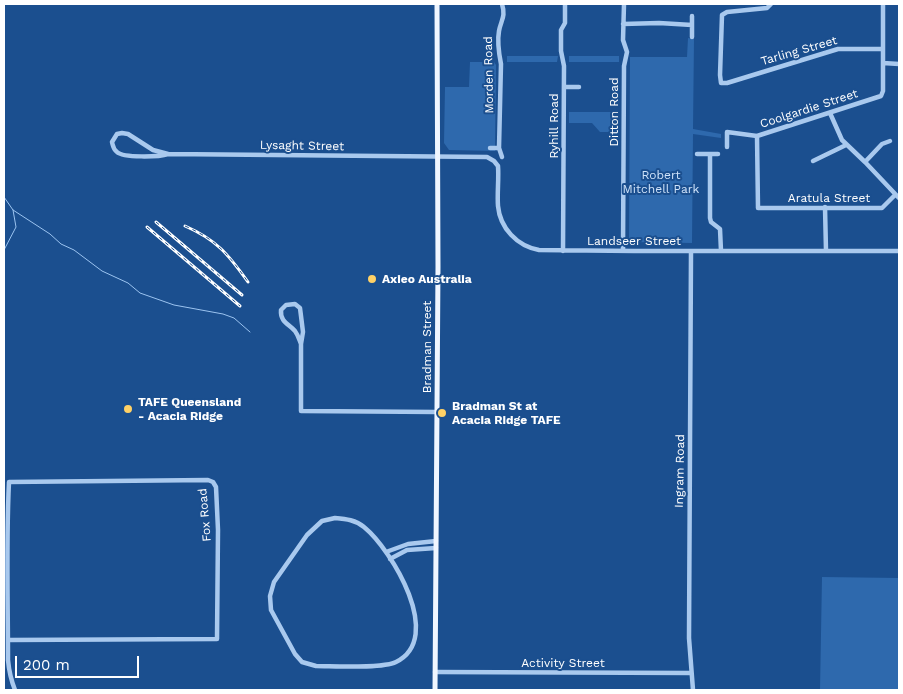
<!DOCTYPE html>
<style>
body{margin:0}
#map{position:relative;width:903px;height:694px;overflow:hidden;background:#1b4f8f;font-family:"Work Sans",sans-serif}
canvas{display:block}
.frame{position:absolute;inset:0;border:5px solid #fff;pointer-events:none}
.scale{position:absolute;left:15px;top:656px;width:124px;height:22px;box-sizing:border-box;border:2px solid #fff;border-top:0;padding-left:6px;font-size:15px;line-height:18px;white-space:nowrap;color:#fff;-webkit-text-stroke:4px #1b4f8f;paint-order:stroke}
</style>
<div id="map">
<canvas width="903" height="694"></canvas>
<div class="frame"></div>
<div class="scale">200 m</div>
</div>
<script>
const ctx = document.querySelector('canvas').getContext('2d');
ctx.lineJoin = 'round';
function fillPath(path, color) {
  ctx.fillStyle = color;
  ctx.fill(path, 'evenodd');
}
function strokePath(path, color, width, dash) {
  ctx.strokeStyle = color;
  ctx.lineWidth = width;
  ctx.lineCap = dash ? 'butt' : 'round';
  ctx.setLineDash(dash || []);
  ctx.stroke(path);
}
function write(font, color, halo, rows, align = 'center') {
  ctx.font = font + ' "Work Sans",sans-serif';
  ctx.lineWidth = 4;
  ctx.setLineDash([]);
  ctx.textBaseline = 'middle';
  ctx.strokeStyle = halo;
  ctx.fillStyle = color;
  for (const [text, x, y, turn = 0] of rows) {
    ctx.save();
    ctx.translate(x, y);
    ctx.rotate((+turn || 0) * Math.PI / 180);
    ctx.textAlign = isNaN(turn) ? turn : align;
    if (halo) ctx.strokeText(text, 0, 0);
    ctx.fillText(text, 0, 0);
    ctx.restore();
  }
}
const green = new Path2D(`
 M688,38L694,39L693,129L721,134V138L693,134L692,243L629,242L630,57H687Z
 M507,56H558L557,62H507Z
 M569,56H619V62H569Z
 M470,62H494L496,65L495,151L449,150L444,143L445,87H469Z
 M569,112H619L618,132H600L592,123H569Z
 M822,577L899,578V690H820Z`);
const stream = new Path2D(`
 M4,197L13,210L50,234L61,244L74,250L102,271L128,283L140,293L174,305L223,314L234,318L250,332
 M4,250L16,227L13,210`);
const minor = new Path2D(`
 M502,4C506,17 501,20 499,31C497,42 499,54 501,64L499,148L502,157
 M771,4L767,8L727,12L722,15L720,75L721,83H727L838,49H883
 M623,24L659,23L692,25
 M692,37V16
 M883,63L899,64
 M564,87H579
 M830,113L842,140L865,162L899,198
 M757,136L758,208H882L895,195
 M727,147V132L757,136L881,96L883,91V4
 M490,148H499
 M168,154L153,150L128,134L122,133L117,134L112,142C113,146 113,149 117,152C123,158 159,157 168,154L487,157L494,161L498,166C499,179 497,193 498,206C500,228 517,246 539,250L634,251H899
 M697,154H718
 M710,154V218L711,222L720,229L721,251
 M813,161L846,145
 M865,162L882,144L890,141
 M825,207L826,251
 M563,251L564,66L561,51V30L565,23V4
 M623,251L624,66L627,52L623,40L624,4
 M691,251L689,638L693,690
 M301,344C299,339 298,335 295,331C289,324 280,322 281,310L286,305L295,304L300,308L303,332L301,344V411L437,412
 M335,518C346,519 356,520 364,527C392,550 445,638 396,662C382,669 333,666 316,666L302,662L295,654L271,610L270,596L274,582L307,535L322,521Z
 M386,552L408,544L436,541
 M390,559L407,550L436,548
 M8,640L217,639L218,530L216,487L213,482L208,480L9,482C6,541 8,601 8,660C9,671 11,680 15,690
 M435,672L691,673`);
const major = new Path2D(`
 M435,690L438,267L437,4`);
const rail = new Path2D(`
 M156,222L242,295
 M185,226C217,240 228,254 248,282
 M147,227L240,306`);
const markers = [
 [372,279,5,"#ffd166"],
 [128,409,5,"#ffd166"],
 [442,413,5,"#ffd166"]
];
const streetNames = [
 ["Tarling Street",799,51,-16],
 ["Morden Road",489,75,-91],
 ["Coolgardie Street",809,109,-18],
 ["Ditton Road",614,112,-90],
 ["Ryhill Road",554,126,-90],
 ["Lysaght Street",302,146,1],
 ["Aratula Street",829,198],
 ["Landseer Street",634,241],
 ["Bradman Street",427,347,-90],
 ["Ingram Road",680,471,-89],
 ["Fox Road",205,515,-95],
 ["Activity Street",563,663]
];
const parkNames = [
 ["Robert",661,175],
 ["Mitchell Park",661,189]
];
const poiNames = [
 ["Axieo Australia",382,279],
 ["TAFE Queensland",138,402],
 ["- Acacia Ridge",138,416],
 ["Bradman St at",452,406],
 ["Acacia Ridge TAFE",452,420]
];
fillPath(green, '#2e69ad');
strokePath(stream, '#9cc4f0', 1);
strokePath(minor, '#a9c9ee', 4.5);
strokePath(major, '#f0f6ff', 5);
strokePath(rail, '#fff', 3);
strokePath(rail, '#1b4f8f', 1, [4]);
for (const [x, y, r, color] of markers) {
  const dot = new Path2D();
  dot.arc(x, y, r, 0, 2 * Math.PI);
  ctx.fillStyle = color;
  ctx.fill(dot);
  strokePath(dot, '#1b4f8f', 2);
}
write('12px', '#fff', '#1b4f8f', streetNames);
write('12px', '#cfe3fa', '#1b4f8f', parkNames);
write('bold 12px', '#fff', '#1b4f8f', poiNames, 'left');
</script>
